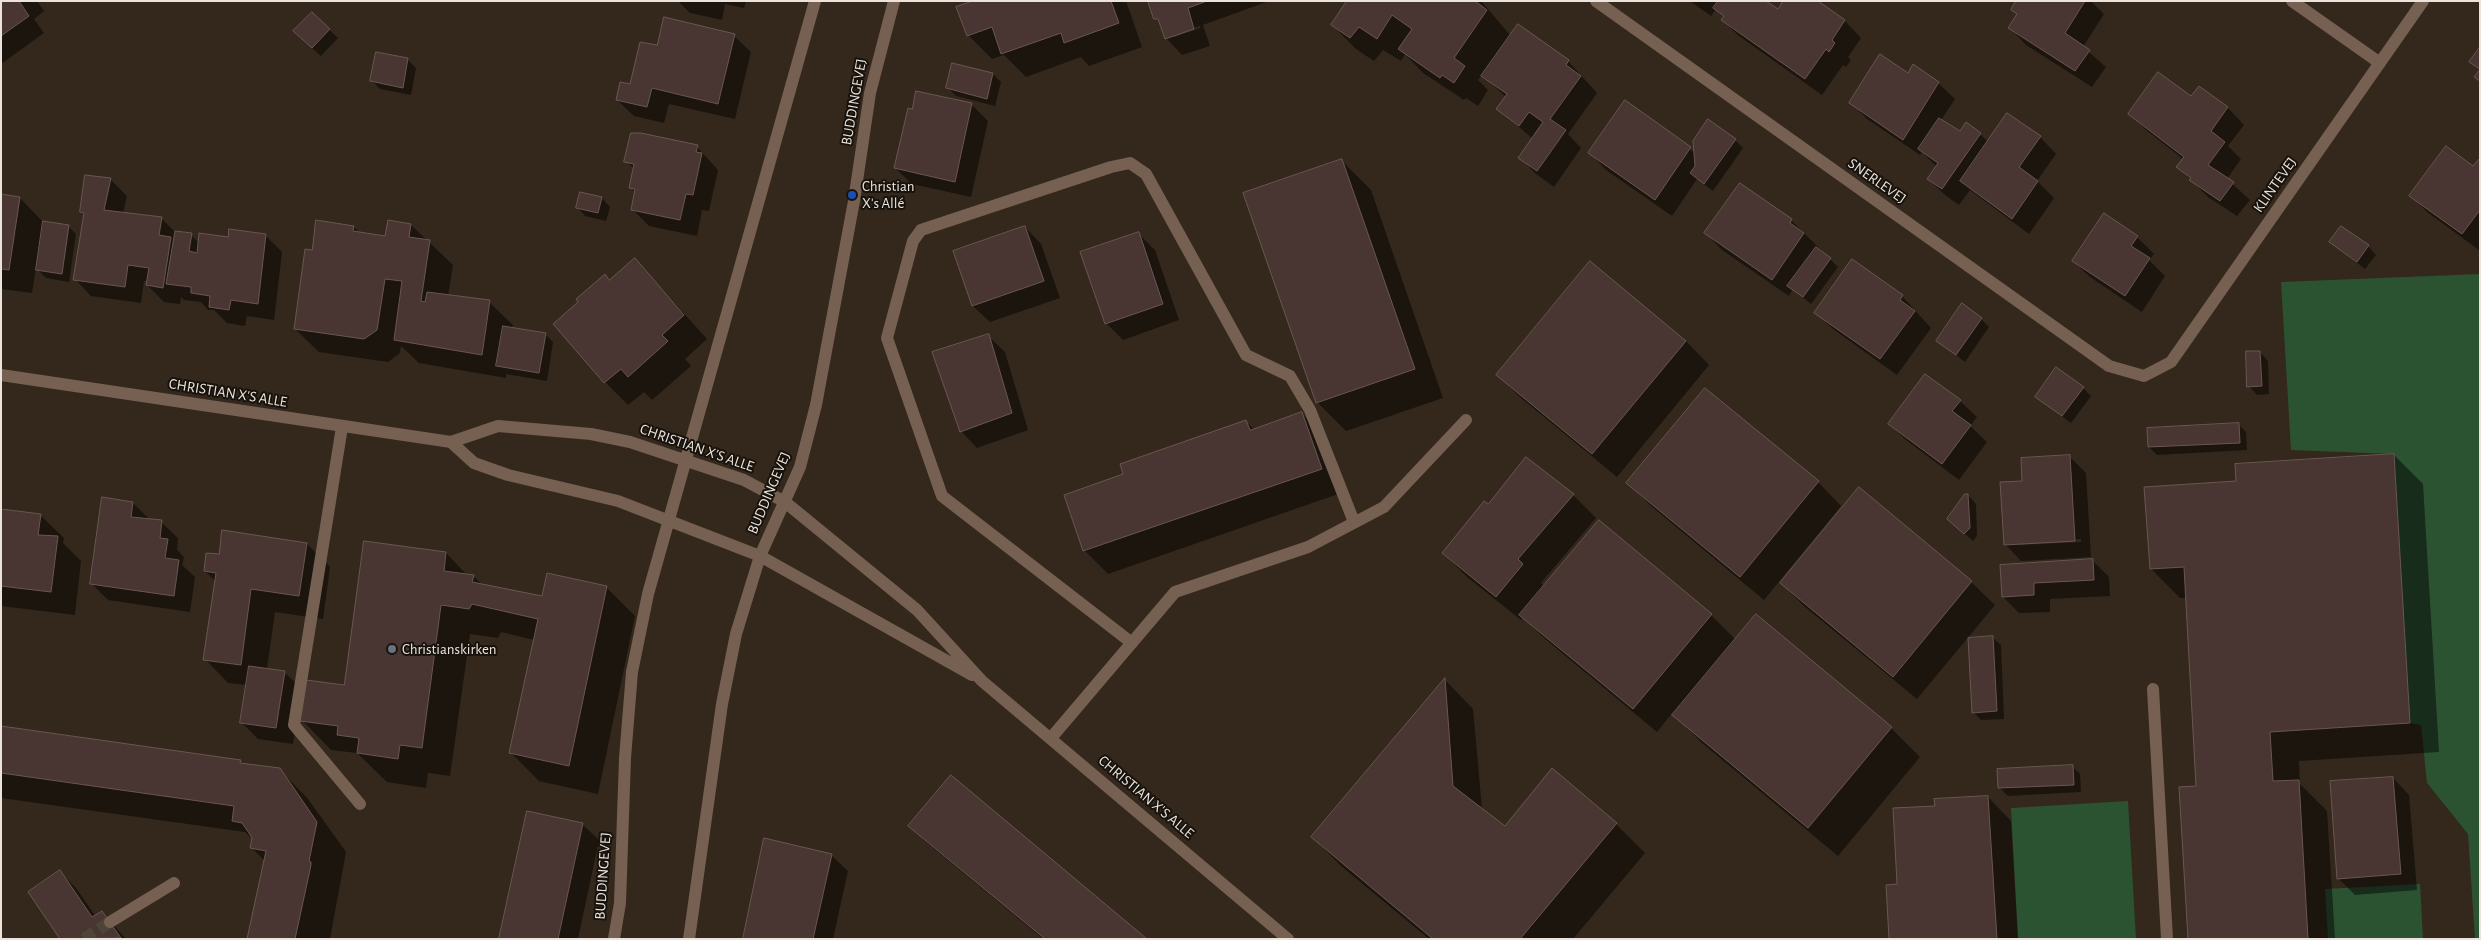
<!DOCTYPE html>
<meta charset="utf-8">
<style>
body{margin:0}
#map{position:relative;width:2481px;height:940px;overflow:hidden;background:#33281b;font-family:"Alegreya Sans",sans-serif}
canvas{display:block}
.frame{position:absolute;inset:0;border:2px solid #ebe3dc;pointer-events:none}
</style>
<div id="map">
<canvas width="2481" height="940"></canvas>
<div class="frame"></div>
</div>
<script>
const ctx = document.querySelector('canvas').getContext('2d');
ctx.lineJoin = 'round';
function fillPath(path, color) {
  ctx.fillStyle = color;
  ctx.fill(path, 'evenodd');
}
function strokePath(path, color, width, dash) {
  ctx.strokeStyle = color;
  ctx.lineWidth = width;
  ctx.lineCap = dash ? 'butt' : 'round';
  ctx.setLineDash(dash || []);
  ctx.stroke(path);
}
function write(font, color, halo, rows, align = 'center') {
  ctx.font = font + ' "Alegreya Sans",sans-serif';
  ctx.lineWidth = 4;
  ctx.setLineDash([]);
  ctx.textBaseline = 'middle';
  ctx.strokeStyle = halo;
  ctx.fillStyle = color;
  for (const [text, x, y, turn = 0] of rows) {
    ctx.save();
    ctx.translate(x, y);
    ctx.rotate((+turn || 0) * Math.PI / 180);
    ctx.textAlign = isNaN(turn) ? turn : align;
    if (halo) ctx.strokeText(text, 0, 0);
    ctx.fillText(text, 0, 0);
    ctx.restore();
  }
}
const green = new Path2D(`
 M2480,274V939H2475L2468,834L2427,783L2421,725L2410,723L2394,454L2291,450L2281,282Z
 M2128,801L2136,939H2018L2011,808Z
 M2420,884L2423,939H2328L2325,889Z`);
const shadow = new Path2D(`
 M1,1H37L44,11L34,19L44,33L1,64Z
 M678,1H746L744,8L725,4L722,20L690,13Z
 M977,1H1126L1142,47L1089,66L1081,57L1026,77L1004,55L992,59L968,35Z
 M1149,1H1269L1203,25L1210,46L1182,55L1166,38ZM1200,26V28L1174,37L1172,35Z
 M1348,1H1481L1511,36L1518,26L1568,61L1597,93L1568,134L1581,148L1554,187L1536,174L1519,157L1533,139L1498,109L1506,97L1482,75L1478,80L1488,90L1478,106L1466,98L1464,100L1423,73L1405,54L1401,61L1383,50L1374,61L1356,49L1332,25Z
 M1690,1H1764L1778,11L1816,1L1845,21L1861,38L1848,57L1851,60L1846,67L1843,65L1822,95L1739,36L1722,20L1724,17L1716,9L1711,16Z
 M2018,1H2091L2104,14L2083,47L2106,67L2092,87L2026,45L2010,28L2018,15Z
 M312,14L338,38L321,56L303,40Z
 M734,36L751,52L735,119L669,104L664,123L634,116L617,100L631,86L658,47Z
 M377,53L408,60L416,68L411,95L380,89L372,81Z
 M993,74L1001,82L995,106L956,96L948,88Z
 M1908,75L1938,83L1955,99L1941,120L1960,133L1980,134L1988,142L2040,137L2056,154L2037,181L2054,198L2029,234L1970,190L1959,205L1945,195L1928,179L1937,167L1922,152L1920,155L1867,119L1851,103Z
 M2200,88L2228,108L2244,125L2228,146L2241,159L2227,179L2250,200L2237,216L2208,197L2178,167L2183,159L2146,130L2130,114L2191,98Z
 M917,92L972,105L988,121L971,197L912,184L895,168Z
 M1626,102L1695,153L1735,140L1743,148L1713,191L1697,179L1672,216L1606,170L1590,153Z
 M697,147L718,170L709,211L702,210L697,236L649,226L632,209L636,193L630,187L634,169L626,161Z
 M2480,160V249L2479,250L2427,212L2411,196L2474,168Z
 M1342,161L1371,190L1443,398L1346,431L1317,402Z
 M110,179L127,196L123,213L161,218L176,233L191,235L199,243L265,235L282,252L274,320L247,316L245,326L227,323L214,310H208L201,302L184,300L181,297L180,304L164,302L147,285L148,281H144L141,303L91,296L75,279L84,215L81,212Z
 M580,193L602,198L610,207L606,221L585,216L577,207Z
 M1,195L20,198L43,222L68,226L76,234L69,282L46,278L36,268L32,293L1,289Z
 M1791,220L1838,267L1811,304L1793,289L1789,296L1722,250L1706,233Z
 M411,225L453,265L448,296L489,302L513,325L512,329L545,334L553,342L547,381L506,374V378L419,363L401,346L400,353L388,362L319,352L295,329L313,252L354,227L360,233L386,237Z
 M1025,227L1041,244L1060,298L990,322L973,306Z
 M1138,233L1155,250L1179,320L1123,340L1106,323Z
 M2137,237L2154,254L2149,260L2165,276L2142,312L2090,277L2073,261Z
 M2331,242L2368,246L2376,255L2365,269Z
 M635,259L707,339L685,359L691,366L652,400L644,392L628,405L605,382L580,302L605,275L610,281Z
 M1902,296L1931,328L1897,375L1833,329L1816,313Z
 M1981,319L1989,327L1965,362L1937,340Z
 M988,336L1005,352L1028,430L977,448L961,431Z
 M1686,341L1709,365L1617,477L1521,398L1497,375Z
 M2260,352L2268,361L2269,394L2257,395L2249,386Z
 M2083,388L2091,396L2071,423L2037,397Z
 M1960,401L1977,417L1970,426L1987,442L1959,480L1906,440L1889,424Z
 M1302,414L1326,437L1344,492L1108,574L1084,550L1125,475L1246,422L1255,430Z
 M2238,424L2246,432L2247,450L2157,455L2149,447Z
 M2394,455L2423,484L2439,752L2299,761L2300,784L2327,811L2335,939H2189L2198,788L2187,598H2180L2151,569L2237,483Z
 M2069,456L2086,473L2091,557L2021,561L2005,544L2024,482ZM2081,539V542L2019,545V543Z
 M1818,482L1841,506L1764,600L1651,506L1628,483Z
 M1573,495L1596,518L1541,583L1545,586L1711,615L1736,640L1891,728L1920,757L1838,856L1702,743L1672,713L1657,732L1544,638L1523,617L1521,620L1467,577L1443,553L1488,506Z
 M1968,495L1976,504L1977,536L1973,541L1957,527Z
 M133,503L150,520L161,522L178,538L177,550L184,557L182,565L195,577L190,612L108,600L91,583Z
 M1,506L5,510L40,515L64,538L63,543L81,561L75,615L1,606Z
 M307,544L330,567L323,619L275,612L267,669L284,672L301,688L293,744L258,739L242,723L247,685L228,683L205,659L216,582L205,571L220,555Z
 M446,553L468,576H473L483,585L543,598L606,587L635,616L598,794L539,781L510,752L534,640L501,632L498,638L470,634L450,776L428,773L426,788L387,782L357,753L331,750L302,720L345,687Z
 M2093,561L2109,577L2110,596L2050,599V612L2019,613L2003,597L2001,566Z
 M1971,582L1995,605L1917,699L1805,607L1781,583Z
 M1992,637L2001,645L2004,719L1981,720L1973,712Z
 M1445,680L1473,709L1482,809L1505,828L1616,824L1645,853L1573,939H1429L1341,866L1312,837Z
 M1,727L240,761L243,764L279,769L308,799L346,852L330,939H248L265,861L252,848L253,840L245,832L1,798Z
 M2072,766L2080,774L2081,792L2008,796L2000,788Z
 M2393,778L2409,795L2417,890L2355,895L2338,878Z
 M1988,797L2011,821L2018,939H1890L1898,885L1936,807Z
 M582,824L599,840L578,939H501Z
 M910,826L1145,939H1043L926,842Z
 M831,855L848,871L833,939H744Z
 M60,872L76,888L96,917L102,912L126,939H62Z`);
const building = new Path2D(`
 M1,1H19L29,16L1,36Z
 M973,1H1111L1119,23L1064,43L1061,33L1001,54L992,27L967,36L956,7Z
 M1148,1H1207L1188,8L1194,29L1165,39L1158,19H1154Z
 M1347,1H1475L1487,10L1454,58L1465,66L1454,83L1442,75L1440,78L1398,49L1412,29L1392,15L1377,39L1359,27L1350,38L1331,25Z
 M1718,1H1766L1778,9L1783,1H1818L1845,20L1832,40L1835,43L1829,52L1826,49L1805,79L1721,20L1724,16L1713,8Z
 M2016,1H2085L2065,33L2090,50L2075,71L2008,28L2017,14L2011,10Z
 M312,12L330,29L312,48L293,31Z
 M664,17L735,34L718,104L652,88L647,107L616,100L620,82L630,84L640,42L657,45Z
 M1518,24L1569,60L1566,65L1581,76L1550,119L1566,130L1537,171L1518,158L1543,122L1529,112L1519,126L1496,109L1507,94L1481,76Z
 M2480,47V81L2474,77L2480,69L2469,62Z
 M376,52L408,58L403,88L370,81Z
 M1880,54L1908,73L1913,64L1939,82L1903,140L1849,103Z
 M952,63L993,73L987,99L946,88Z
 M2158,72L2191,96L2199,86L2228,107L2211,131L2225,142L2208,165L2234,182L2220,201L2189,180L2191,178L2176,167L2184,157L2128,114Z
 M916,91L972,103L955,182L894,168L908,108L912,109Z
 M1625,100L1691,147L1655,200L1588,153Z
 M2007,113L2041,136L2019,167L2038,181L2012,219L1960,181Z
 M1939,118L1960,131L1966,122L1981,133L1942,189L1927,179L1938,163L1918,149Z
 M1708,119L1736,139L1704,184L1690,173L1695,166L1693,141Z
 M631,133H641L698,145L696,152L702,153L693,195L686,194L680,220L631,210L635,189L629,188L634,164L624,162Z
 M2446,146L2473,166L2480,158V210L2462,234L2409,196Z
 M1342,159L1415,369L1316,403L1243,193Z
 M85,175L111,178L104,210L162,217L159,235L171,237L163,288L146,285L149,268L128,265L125,287L73,280L84,213L80,212Z
 M1740,183L1792,219L1790,223L1804,233L1772,280L1704,233Z
 M580,192L602,197L598,213L576,208Z
 M1,194L20,197L9,270L1,269Z
 M2104,213L2138,236L2131,246L2150,258L2125,296L2072,261Z
 M316,220L354,226L353,231L385,236L388,220L411,224L409,237L430,240L421,301L425,302L427,292L490,300L482,355L394,340L402,281L385,279L377,330L364,339L294,329L305,249L312,250Z
 M43,221L69,225L62,274L36,270Z
 M1025,226L1044,281L972,306L953,251Z
 M2341,226L2369,245L2357,262L2329,242Z
 M229,229L266,234L258,304L231,300L229,310L209,307L210,296L191,293V287L166,284L175,231L192,233L189,251L197,253L199,233L228,237Z
 M1139,232L1163,304L1105,324L1080,252Z
 M1816,247L1831,258L1803,297L1787,286Z
 M635,258L684,315L662,335L668,341L628,377L621,369L604,383L553,324L578,302L576,299L605,274L609,280Z
 M1852,259L1903,295L1900,300L1915,311L1880,359L1814,313Z
 M1590,261L1686,341L1592,454L1496,375Z
 M1962,303L1982,318L1956,355L1936,341Z
 M503,326L546,333L539,373L496,366Z
 M989,334L1012,413L960,432L932,352Z
 M2246,351H2260L2262,386L2247,387Z
 M2056,367L2084,387L2062,416L2035,397Z
 M1925,374L1961,400L1952,411L1971,425L1942,464L1888,424Z
 M1705,388L1819,481L1740,577L1626,483Z
 M1302,412L1322,469L1083,551L1064,495L1123,474L1120,464L1246,420L1250,430Z
 M2239,423L2240,443L2148,447L2147,428Z
 M2394,454L2410,723L2270,732L2273,781L2299,780L2308,939H2188L2179,787L2196,786L2184,567L2150,569L2144,487L2236,481L2235,464Z
 M2070,455L2075,541L2004,545L2000,482L2022,481L2021,458Z
 M1526,457L1574,494L1518,559L1523,564L1496,597L1442,553L1484,501L1488,504Z
 M1859,487L1972,581L1893,677L1780,583Z
 M1965,494H1968L1970,528L1964,534L1947,519Z
 M102,497L133,502L131,517L162,520L160,538L168,539L165,558L179,560L174,596L90,584Z
 M1,509L41,514L38,535L58,536L51,592L1,586Z
 M1599,520L1712,614L1633,709L1519,615Z
 M222,530L307,543L299,596L251,589L241,665L203,660L216,573L204,571L206,553L219,554Z
 M364,541L446,552L444,571L474,575L472,582L542,596L547,573L607,586L569,766L509,753L538,619L472,604L469,609L441,605L422,748L400,745L398,759L357,753L359,738L337,735L338,726L300,721L306,680L344,685Z
 M2093,559L2094,580L2034,583V595L2002,597L2000,565Z
 M1756,614L1892,727L1808,828L1672,715Z
 M1993,636L1997,711L1972,713L1968,638Z
 M249,666L285,671L276,728L240,723Z
 M1445,678L1453,786L1505,826L1552,768L1617,823L1520,939H1433L1311,837Z
 M1,726L241,760L240,763L280,768L317,822L309,861L311,862V865L295,939H247L266,851L250,848L252,838L249,833L242,823L232,821L234,806L1,773Z
 M2073,765L2074,785L1998,788L1997,769Z
 M951,775L1147,939H1045L908,826Z
 M2393,777L2401,874L2337,879L2330,781Z
 M1988,796L1997,939H1889L1886,885L1897,884L1893,808L1935,806L1934,799Z
 M527,811L583,823L558,939H499Z
 M764,838L832,854L813,939H743Z
 M60,870L92,917L102,911L121,938L60,939L28,892Z`);
const minorTunnel = new Path2D(`
 M84,939L110,922`);
const service = new Path2D(`
 M342,427L294,725L360,804
 M1132,643L942,496L887,338L913,241L921,230L1111,167L1130,163L1146,174L1246,355L1290,376L1310,410L1354,522
 M2153,689L2167,939
 M1051,738L1175,592L1308,547L1384,507L1466,420`);
const minor = new Path2D(`
 M1596,1L2109,366L2144,376L2171,362L2423,1
 M2292,1L2380,63
 M110,922L174,883`);
const tertiary = new Path2D(`
 M1,375L451,442L498,426L591,434L630,442L744,480L785,502L917,610L982,681L1288,939
 M451,442L474,463L508,475L618,501L760,556L972,675
 M614,939L620,903L625,758L632,672L648,594L815,1
 M689,939L722,704L736,634L760,556L800,467L816,405L854,201L870,93L894,1`);
const markers = [
 [852,195,5,"#1a4fb4"],
 [392,649,5,"#6b7280"]
];
const streetNames = [
 ["BUDDINGEVEJ",854,102,-80],
 ["SNERLEVEJ",1877,181,35],
 ["KLINTEVEJ",2275,185,-55],
 ["CHRISTIAN X'S ALLE",228,393,9],
 ["CHRISTIAN X'S ALLE",697,448,19],
 ["BUDDINGEVEJ",769,493,-67],
 ["CHRISTIAN X'S ALLE",1146,797,40],
 ["BUDDINGEVEJ",603,876,-86]
];
const poiNames = [
 ["Christian",862,186],
 ["X's Allé",862,203],
 ["Christianskirken",402,649]
];
fillPath(green, '#2b5331');
fillPath(shadow, '#0007');
fillPath(building, '#493633');
strokePath(building, '#6a5652', 1);
strokePath(minorTunnel, '#4f4438', 12, [12, 6]);
strokePath(service, '#766052', 12);
strokePath(minor, '#766052', 12);
strokePath(tertiary, '#766052', 12);
for (const [x, y, r, color] of markers) {
  const dot = new Path2D();
  dot.arc(x, y, r, 0, 2 * Math.PI);
  ctx.fillStyle = color;
  ctx.fill(dot);
  strokePath(dot, '#17120c', 2);
}
write('15px', '#ebe3dc', '#17120c', streetNames);
write('15px', '#ebe3dc', '#17120c', poiNames, 'left');
</script>
